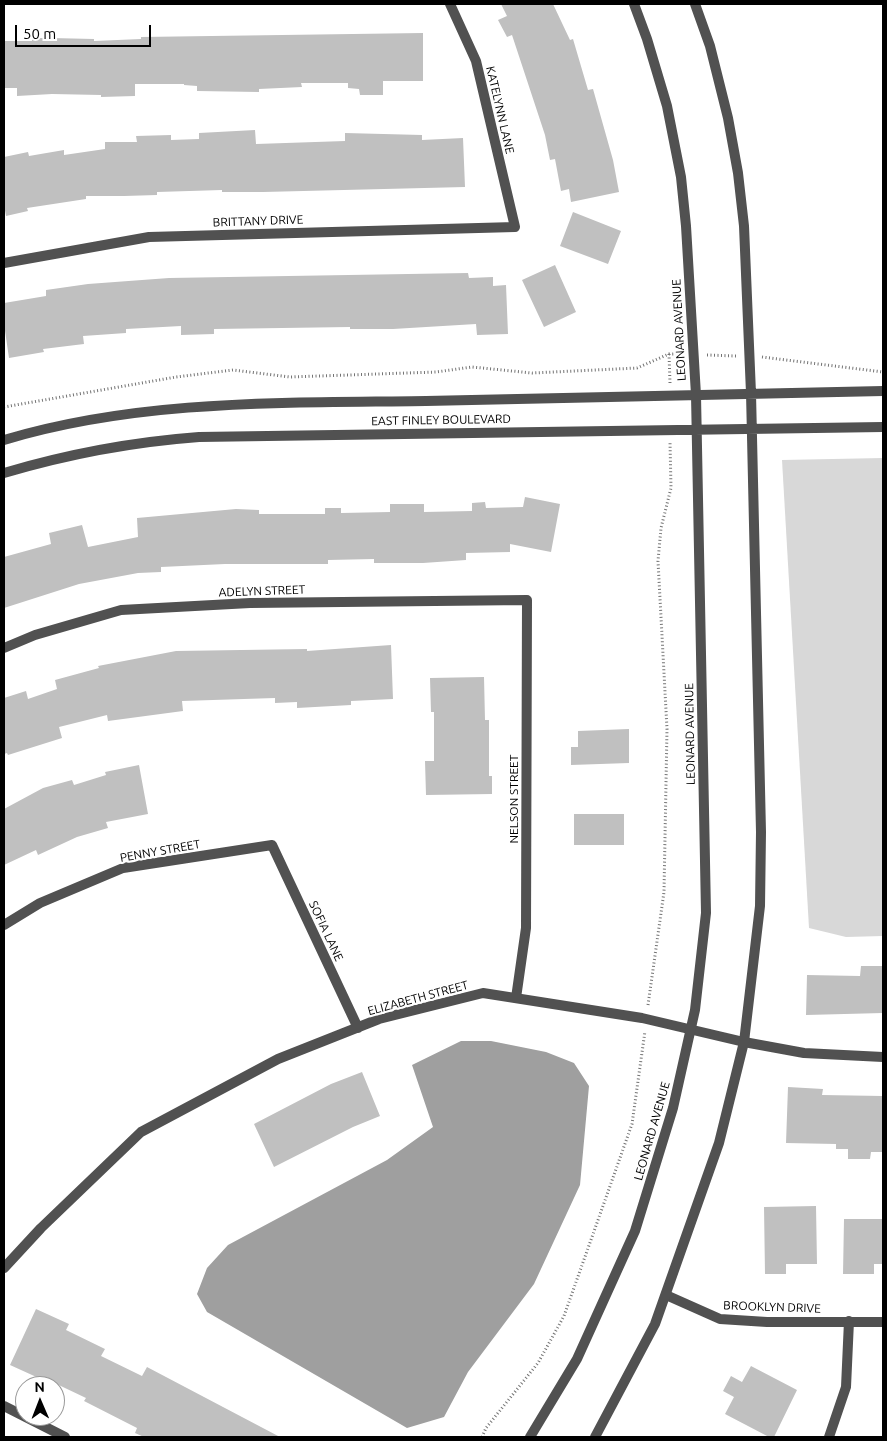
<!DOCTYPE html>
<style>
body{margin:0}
#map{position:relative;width:887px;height:1441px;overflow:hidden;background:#fff;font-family:Ubuntu,sans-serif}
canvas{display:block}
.frame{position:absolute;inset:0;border:5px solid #000;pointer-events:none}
.north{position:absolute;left:15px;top:1376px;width:50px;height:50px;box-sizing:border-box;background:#fff;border:1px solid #999;border-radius:50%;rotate:359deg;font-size:14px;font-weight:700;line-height:20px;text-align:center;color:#000}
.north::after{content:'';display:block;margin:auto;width:18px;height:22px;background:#000;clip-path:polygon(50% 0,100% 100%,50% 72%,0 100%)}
.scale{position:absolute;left:15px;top:25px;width:136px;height:22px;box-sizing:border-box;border:2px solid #000;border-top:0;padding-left:6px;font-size:15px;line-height:18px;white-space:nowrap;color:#000;-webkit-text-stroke:4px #fff;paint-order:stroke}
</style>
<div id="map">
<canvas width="887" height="1441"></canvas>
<div class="frame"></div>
<div class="north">N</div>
<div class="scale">50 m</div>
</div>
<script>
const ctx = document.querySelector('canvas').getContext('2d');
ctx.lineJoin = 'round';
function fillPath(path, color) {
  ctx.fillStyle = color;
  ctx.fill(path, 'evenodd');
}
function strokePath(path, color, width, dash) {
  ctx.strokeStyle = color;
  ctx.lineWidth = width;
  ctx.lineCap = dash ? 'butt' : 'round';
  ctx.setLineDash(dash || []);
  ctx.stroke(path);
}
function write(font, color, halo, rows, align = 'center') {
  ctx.font = font + ' Ubuntu,sans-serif';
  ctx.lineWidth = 4.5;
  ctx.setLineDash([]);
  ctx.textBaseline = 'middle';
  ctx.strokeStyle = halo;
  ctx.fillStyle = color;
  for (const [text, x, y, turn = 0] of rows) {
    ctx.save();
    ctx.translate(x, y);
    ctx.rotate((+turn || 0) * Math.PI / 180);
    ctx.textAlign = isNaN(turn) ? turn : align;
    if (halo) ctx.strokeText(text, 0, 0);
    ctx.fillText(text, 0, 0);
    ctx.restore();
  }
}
const green = new Path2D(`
 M883,458V936L846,937L809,928L782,460Z`);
const water = new Path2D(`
 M461,1041H491L546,1052L574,1063L589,1086L580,1185L534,1284L468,1372L444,1417L407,1428L207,1312L197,1294L207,1268L228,1245L387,1160L433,1127L412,1065Z`);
const building = new Path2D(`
 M501,4H553L570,40L573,39L588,90L593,89L613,160L619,192L571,202L569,189L561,191L555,159L550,160L545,135L512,35L507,37L498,20L507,16Z
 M423,33V81H383V95H360L359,89L348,88V83H301L302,87L259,89V92L197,91V86L184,85V84H135V96L101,97V95L52,94L17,96V88H4V41H32V38H51L94,39V41L141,39V37Z
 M255,130L256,144L345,141V133L422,135V140L463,138L465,187L263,192H222V190L157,192V195L124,196H86V199L27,208L28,211L6,216L4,205V157L28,152L29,156L64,150V155L105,149V142H137L136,136L171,135V140L199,139V133Z
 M573,212L621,231L608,264L560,246Z
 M555,265L576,312L544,327L522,280Z
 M468,273L469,278L493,277V286L506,285L508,334L477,335L476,324L393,329H350V327L214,329V334L181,335V326L126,329V333L83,336L84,344L43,349L44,352L9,358L4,324V303L46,296V290L88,284L169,278Z
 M525,497L560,504L551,552L510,544V552L466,553V560L423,563H374V559L328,560V564H225L161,567V572L138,573L79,584L4,608V557L51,544L49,533L82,525L88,547L138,537L137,518L236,509L259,510V514H325V508H341V513L390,512V504H424V512L472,511V503L485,502L486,508L523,507Z
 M391,645L393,699L351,701V705L297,708V702L275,703V698L182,701L183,711L108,721L107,715L59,727L62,738L8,755L7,753L4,754V698L26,691L28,699L57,689L55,680L99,668L98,666L176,651L307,649V651Z
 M484,677L485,720H489V776H492V794L426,795L425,761H434V712H431L430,678Z
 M629,729V763L571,765V747H578V731Z
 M139,765L148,814L106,822L108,828L77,837L38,855L36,850L4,865V809L43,788L72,780L74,785L106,775L105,772Z
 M574,814H624V845H574Z
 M861,966H883V1013L806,1015L807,975L860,976Z
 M362,1072L380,1116L353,1127L274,1167L254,1124L331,1084Z
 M788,1087L823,1089L822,1095L883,1096V1152H871L870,1159H848V1149H836V1144L786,1143Z
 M816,1206L817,1264H786V1274H765L764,1207Z
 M844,1219H883V1264H874V1274H843Z
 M36,1309L69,1324L66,1330L105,1349L101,1356L142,1376L147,1367L280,1437H144L135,1433L137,1428L84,1401L86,1398L44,1378L43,1380L10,1365Z
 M751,1366L797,1390L774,1437H769L725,1414L734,1397L723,1391L731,1376L742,1382Z`);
const path = new Path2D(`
 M669,354L670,383
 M707,355L736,356
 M762,357L883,372
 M4,407L176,377L233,370L290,377L436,372L472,367L532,373L637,368L669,354H681
 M648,1005L664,892L667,729L658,561L661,528L671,488L670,442
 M482,1437L486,1428L538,1363L564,1316L632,1124L645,1031`);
const minor = new Path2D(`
 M4,263L149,237L515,227L476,61L450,4
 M4,648L35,635L121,610L250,603L527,600L526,928L516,998
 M4,925L40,903L123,868L272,845L358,1028
 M4,1268L41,1228L141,1132L278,1059L379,1019L483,993L642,1018L744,1042L804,1053L883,1057
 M666,1295L720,1319L767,1322H883
 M4,1406L65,1437
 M829,1437L846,1387L849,1321`);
const tertiary = new Path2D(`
 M4,440C140,399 285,403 426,401C579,398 731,394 883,391
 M4,473C68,454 132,442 199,437L883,427
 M530,1437L577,1359L635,1231L673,1108L695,1010L706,913L696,395L686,226L681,177L667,106L647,39L634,4
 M595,1437L655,1324L719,1143L744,1042L760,906L761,832L751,393L744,226L738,173L728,118L710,46L695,4`);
const streetNames = [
 ["KATELYNN LANE",500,110,77],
 ["BRITTANY DRIVE",258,221,-2],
 ["LEONARD AVENUE",679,330,-93],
 ["EAST FINLEY BOULEVARD",441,420,-1],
 ["ADELYN STREET",262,591,-2],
 ["LEONARD AVENUE",690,734,-91],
 ["NELSON STREET",514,799,-90],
 ["PENNY STREET",160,851,-10],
 ["SOFIA LANE",326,931,65],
 ["ELIZABETH STREET",418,998,-15],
 ["LEONARD AVENUE",652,1131,-74],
 ["BROOKLYN DRIVE",772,1307,2]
];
fillPath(green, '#d8d8d8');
fillPath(water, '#9f9f9f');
fillPath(building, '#c0c0c0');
strokePath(path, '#737373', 3, [1, 2.5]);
strokePath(minor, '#515151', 10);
strokePath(tertiary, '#515151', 10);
write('12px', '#000', '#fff', streetNames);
</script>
